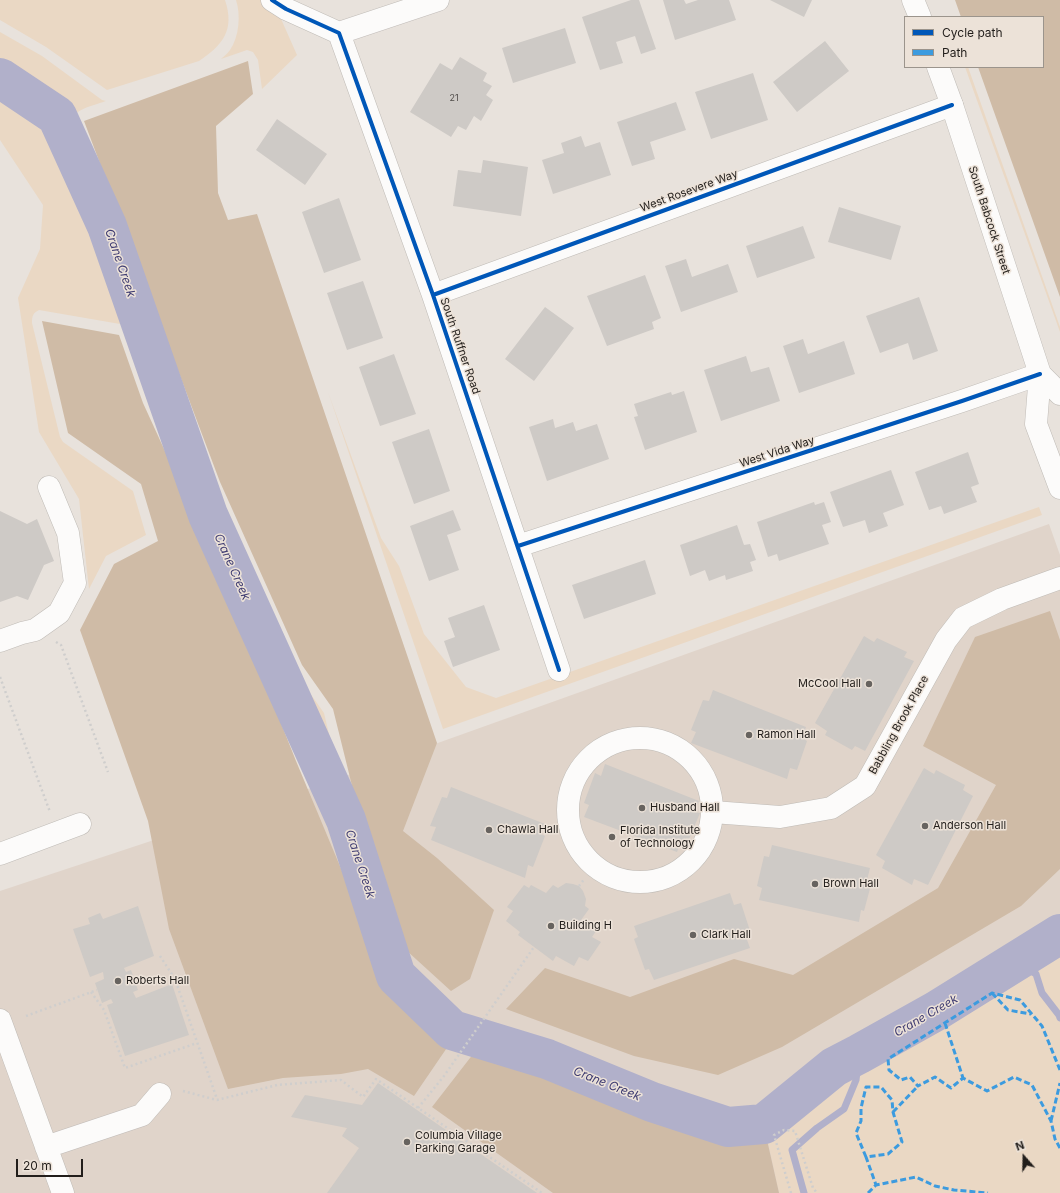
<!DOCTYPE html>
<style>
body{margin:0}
#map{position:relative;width:1060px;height:1193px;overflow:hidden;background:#e8e2dc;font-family:Inter,sans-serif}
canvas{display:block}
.legend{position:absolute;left:904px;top:16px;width:140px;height:52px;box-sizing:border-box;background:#ece2d8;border:1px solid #9b948c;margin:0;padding:5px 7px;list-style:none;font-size:12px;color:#221e1b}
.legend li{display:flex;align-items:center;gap:8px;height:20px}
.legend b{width:20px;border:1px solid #9b948c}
.north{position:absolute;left:1004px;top:1137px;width:40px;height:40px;-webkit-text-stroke:3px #ece2d8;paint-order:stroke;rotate:340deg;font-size:11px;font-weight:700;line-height:16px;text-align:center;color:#221e1b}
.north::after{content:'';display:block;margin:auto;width:14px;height:18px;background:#221e1b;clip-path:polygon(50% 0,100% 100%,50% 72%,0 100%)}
.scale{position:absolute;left:16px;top:1159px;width:67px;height:18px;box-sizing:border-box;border:2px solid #221e1b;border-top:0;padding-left:5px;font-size:12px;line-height:14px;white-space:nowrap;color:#221e1b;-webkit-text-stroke:3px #ece2d8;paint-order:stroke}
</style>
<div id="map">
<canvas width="1060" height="1193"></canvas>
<ul class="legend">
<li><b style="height:5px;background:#0057b8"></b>Cycle path</li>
<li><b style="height:5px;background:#3c9bdf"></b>Path</li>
</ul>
<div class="north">N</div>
<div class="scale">20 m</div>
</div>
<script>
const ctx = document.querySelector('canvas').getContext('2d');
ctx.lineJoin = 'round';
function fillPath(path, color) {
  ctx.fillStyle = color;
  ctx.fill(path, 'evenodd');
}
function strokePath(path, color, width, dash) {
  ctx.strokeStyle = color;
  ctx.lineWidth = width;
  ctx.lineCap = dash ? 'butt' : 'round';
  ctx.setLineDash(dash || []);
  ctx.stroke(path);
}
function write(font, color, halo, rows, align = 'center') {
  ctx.font = font + ' Inter,sans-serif';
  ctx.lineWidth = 3;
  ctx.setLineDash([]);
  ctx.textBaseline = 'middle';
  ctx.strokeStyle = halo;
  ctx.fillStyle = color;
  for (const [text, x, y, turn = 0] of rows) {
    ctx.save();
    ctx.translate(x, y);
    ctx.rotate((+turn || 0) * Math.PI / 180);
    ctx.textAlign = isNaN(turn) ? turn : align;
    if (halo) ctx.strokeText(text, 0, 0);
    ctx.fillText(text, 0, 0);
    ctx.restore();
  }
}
const built = new Path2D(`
 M1049,524L1060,555V1193H0V891L329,782Z`);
const green = new Path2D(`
 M0,0H225C235,30 223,45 199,61L107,90L46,47L0,20Z
 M236,0H270L274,3L297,55L262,89L258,60L253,52L247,50L221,59C224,56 227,54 230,50C239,37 241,15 236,0Z
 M0,32L42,56L102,100L106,101C98,104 80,108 75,115C73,118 74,121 74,125L211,486L293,669L324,713L337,768L313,776L259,641L211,528L152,399L126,329L120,324L39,310C33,313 32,316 32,323L60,437L63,442L133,491L146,535L106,556L89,589L79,499L39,432L18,298L40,249L43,205L0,140Z
 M965,67H968L1060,327V332Z
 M328,392L381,538L399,566L424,634L466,687L496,698L1039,507L1042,515L443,729Z
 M1060,934V1193H779L764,1124L834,1067L859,1054L936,1011Z`);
const forest = new Path2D(`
 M955,0H1060V297L978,67H1043V17H961Z
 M248,61L253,94L216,126L218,193L228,220L257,214L437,743L403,831L437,858L494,910L470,979L451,991L406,950L366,842L333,709L302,665L220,482L84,121Z
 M42,321L119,335L143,403L202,532L250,645L296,761L352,895L384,975L419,1010L455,1036L414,1096L368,1069L341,1074L283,1078L228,1089L169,929L148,821L80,630L114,564L158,541L141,484L68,433Z
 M1050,611L1060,640V869L1021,906L782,1047L718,1075L634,1056L506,1009L545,968L630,997L734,959L793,975L938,888L996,785L923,746L975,637Z
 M477,1049L717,1141L767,1140L779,1193H553L432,1107Z`);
const stream = new Path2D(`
 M1015,962L1036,974L1042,993L1059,1015L1060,1018
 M804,1193L792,1150L817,1128L844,1109L856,1080L859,1054`);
const river = new Path2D(`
 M0,78L57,116L107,226L208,515L346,820L396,976L452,1030L547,1059L652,1102L728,1127L764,1124L834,1067L859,1054L936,1011L1060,934`);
const building = new Path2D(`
 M631,0H639L656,49L641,54L635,36L616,42L623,63L600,70L582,17Z
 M663,0H684L686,4L698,0H729L736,20L675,40Z
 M770,0H812L804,17Z
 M565,28L576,63L513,83L502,48Z
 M825,41L849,71L797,112L773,82Z
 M460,57L487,73L483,81L492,86L486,95L493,100L481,121L474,116L466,130L458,126L451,137L410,112L440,63L452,70Z
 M753,73L768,120L711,139L695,92Z
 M676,102L686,130L650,142L655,159L632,166L617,122Z
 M277,119L327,154L305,185L256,150Z
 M581,136L585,147L600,142L611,175L553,194L542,160L564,153L561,143Z
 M483,160L528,167L521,216L453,206L458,170L481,173Z
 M339,198L361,260L324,273L302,212Z
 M839,207L901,226L891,260L828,242Z
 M803,226L815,258L757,278L746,246Z
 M686,259L692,277L728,264L738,292L681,312L665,266Z
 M645,275L661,318L652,322L654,329L607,346L587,296Z
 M363,281L383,338L347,350L327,293Z
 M919,297L938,351L913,360L908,343L880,353L866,316Z
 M545,307L574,328L534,381L505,359Z
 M803,339L808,354L844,341L855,374L799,393L783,346Z
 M394,354L416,414L380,426L359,367Z
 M746,356L751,372L769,367L780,401L721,421L704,370Z
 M684,391L697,432L645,450L634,417L638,416L634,404L671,392L672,395Z
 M553,419L555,428L573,422L576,431L597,424L609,459L547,481L529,427Z
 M429,429L450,491L414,504L392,442Z
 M968,452L979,484L971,487L977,502L944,514L941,506L929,510L915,472Z
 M891,470L904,505L883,513L888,526L869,533L865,520L843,527L830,492Z
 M814,502L815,505L824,502L831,522L822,525L829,544L779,561L777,554L768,557L757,522Z
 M453,510L461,530L447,535L459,570L429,581L410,526Z
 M0,511L27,524L37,519L54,561L44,565L28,600L17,596L0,602Z
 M737,525L744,545L750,544L756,560L750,562L753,571L726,580L725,575L709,581L705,570L690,576L680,545Z
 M645,560L656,594L584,619L572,585Z
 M484,605L500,650L453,667L444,641L455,637L448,618Z
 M864,636L874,642L877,638L907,652L904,657L914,661L865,751L855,746L852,750L825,735L827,731L815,723Z
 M713,690L806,727L802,738L807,741L797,770L790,768L787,779L691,743L696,732L691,730L703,700L709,701Z
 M605,764L699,801L694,812L700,813L687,844L681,842L677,852L584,817L589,805L584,803L595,773L601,776Z
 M924,768L934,774L936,770L965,785L963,790L973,796L928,885L914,879L912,885L882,868L885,861L876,855Z
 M451,787L545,824L541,834L545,836L533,867L528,865L525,878L431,840L436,827L430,826L442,797L447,798Z
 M772,845L870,868L867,880L872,881L864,911L861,910L859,922L759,900L762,888L757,886L764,856L769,857Z
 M566,883L573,884L579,886L583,891L586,899L585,906L589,909L581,920L596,931L592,937L601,942L588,961L579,957L574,966L556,956L553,961L518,935L520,932L506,921L513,911L507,907L524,885L529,888L531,885L546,893L553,885L558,888Z
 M730,893L734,905L741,903L751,934L746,937L750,948L654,980L649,969L645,970L634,939L638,937L634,926Z
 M138,906L154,956L124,968L126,972L131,970L138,990L133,992L136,998L172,984L189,1035L125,1056L107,1005L113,1003L111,999L102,1003L95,983L104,979L103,972L90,977L73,929L90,924L88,918L100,913L103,919Z
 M378,1083L537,1193H327L359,1148L342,1136L347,1128L291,1117L305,1095L362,1105Z`);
const path = new Path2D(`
 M56,642L61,645L108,772
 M0,677L50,812
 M579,886L585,878
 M160,956L175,979L217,1099
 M91,992L104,1010L125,1068L197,1043
 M26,1016L97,990
 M183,1091L217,1100L277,1085L341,1080L363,1097L376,1079L542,1193
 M418,1108L444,1076L534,947
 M791,1193L774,1135L784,1130L795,1131L813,1188L817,1193`);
const minor = new Path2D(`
 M272,0L286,9L339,33L433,295L559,670
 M339,33L438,0
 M433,295L952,105
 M518,546L962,401L1040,374
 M0,641L22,633L35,630L59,613L75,583L68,533L49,487
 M568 810a72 72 0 1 1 144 0a72 72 0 1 1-144 0Z
 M713,812L780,817L831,808L865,786L946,640L963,618L1002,599L1060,578
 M0,854L80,824
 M0,1020L63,1193
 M46,1147L142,1115L160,1094`);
const major = new Path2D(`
 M913,0L920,17
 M938,67L952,105L1040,374L1036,424L1060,488
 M1040,374L1060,394`);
const quiet = new Path2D(`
 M992,993L1008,1010L1031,1014
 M945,1023L963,1078
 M1060,1070L1042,1026L1020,1000L992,993L888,1059L889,1070L901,1080L910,1077L918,1086L935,1077L951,1088L963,1078L987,1091L1014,1077L1032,1085L1051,1121L1055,1139L1060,1148
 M893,1112L918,1086
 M1051,1121L1060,1083
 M866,1157L856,1133L861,1121V1108L866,1087H881L892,1100L893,1112L902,1142L888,1154L866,1157L876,1185
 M868,1193L876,1185L916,1177L935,1186L954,1190L988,1193`);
const cycleway = new Path2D(`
 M272,0L286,9L339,33L433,295L559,670
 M433,295L952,105
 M518,546L962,401L1040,374`);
const markers = [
 [869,684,4,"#67635f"],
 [749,735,4,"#67635f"],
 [642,808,4,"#67635f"],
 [925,826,4,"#67635f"],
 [489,830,4,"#67635f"],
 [612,837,4,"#67635f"],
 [815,884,4,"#67635f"],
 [551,926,4,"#67635f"],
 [693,935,4,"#67635f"],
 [118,981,4,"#67635f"],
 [407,1142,4,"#67635f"]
];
const numberNames = [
 ["21",454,98]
];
const streetNames = [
 ["West Rosevere Way",689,191,-20],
 ["South Babcock Street",989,220,72],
 ["South Ruffner Road",460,346,71],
 ["West Vida Way",777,452,-18],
 ["Babbling Brook Place",899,725,-61]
];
const poiNames = [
 ["McCool Hall",861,684,"right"],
 ["Ramon Hall",757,735],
 ["Husband Hall",650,808],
 ["Anderson Hall",933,826],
 ["Chawla Hall",497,830],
 ["Florida Institute",620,831],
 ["of Technology",620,844],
 ["Brown Hall",823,884],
 ["Building H",559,926],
 ["Clark Hall",701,935],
 ["Roberts Hall",126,981],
 ["Columbia Village",415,1136],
 ["Parking Garage",415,1149]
];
const waterNames = [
 ["Crane Creek",120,263,71],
 ["Crane Creek",232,567,66],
 ["Crane Creek",360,864,72],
 ["Crane Creek",926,1016,-30],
 ["Crane Creek",607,1084,22]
];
fillPath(built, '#e0d4ca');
fillPath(green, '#ead8c4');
fillPath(forest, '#cfbba6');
strokePath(stream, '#b1b0ca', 7);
strokePath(river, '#b1b0ca', 40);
fillPath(building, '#cecac6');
strokePath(minor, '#bfbbb6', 23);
strokePath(major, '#bfbbb6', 23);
strokePath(path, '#cfcecd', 2.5, [2, 3]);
strokePath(minor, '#fcfbfa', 22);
strokePath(major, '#fcfbfa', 22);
strokePath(quiet, '#3c9bdf', 3, [6, 3]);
strokePath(cycleway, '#0057b8', 4);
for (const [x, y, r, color] of markers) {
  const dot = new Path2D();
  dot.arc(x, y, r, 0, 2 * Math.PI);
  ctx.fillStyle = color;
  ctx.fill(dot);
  strokePath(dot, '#ece2d8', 1.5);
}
write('9px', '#4f4b48', null, numberNames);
write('11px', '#221e1b', '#ece2d8', streetNames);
write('11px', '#221e1b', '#ece2d8', poiNames, 'left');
write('italic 12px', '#3e3b71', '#ece2d8', waterNames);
</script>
